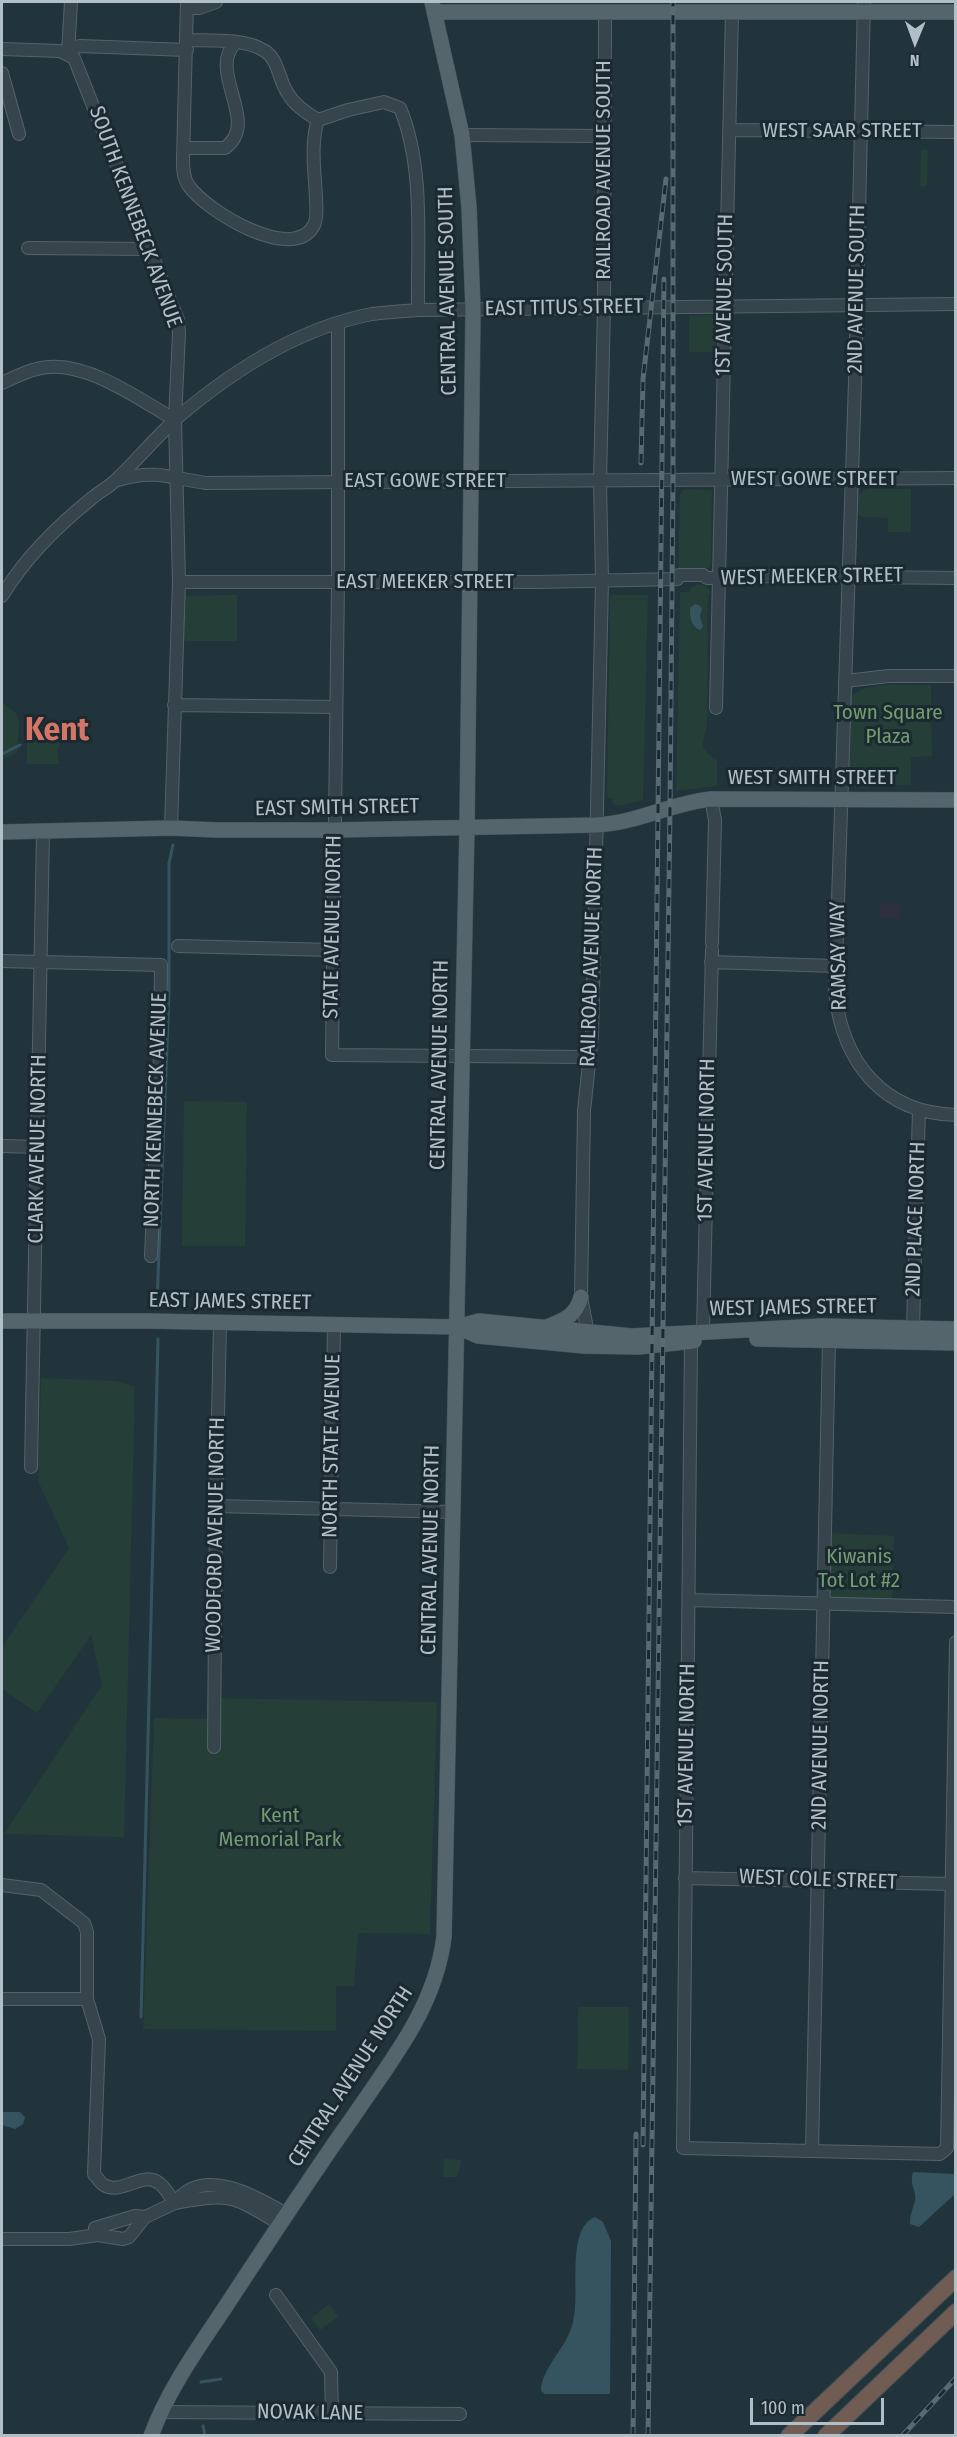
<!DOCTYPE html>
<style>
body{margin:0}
#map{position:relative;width:957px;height:2437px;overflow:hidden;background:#22343b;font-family:"Fira Sans Condensed",sans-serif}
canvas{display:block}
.frame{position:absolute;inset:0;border:3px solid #b1c0c7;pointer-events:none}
.north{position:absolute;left:885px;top:12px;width:60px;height:60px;-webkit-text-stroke:4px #1b2a30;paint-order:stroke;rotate:181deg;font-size:16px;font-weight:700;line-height:24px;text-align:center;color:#b1c0c7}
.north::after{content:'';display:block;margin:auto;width:21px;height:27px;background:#b1c0c7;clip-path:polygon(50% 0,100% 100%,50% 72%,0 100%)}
.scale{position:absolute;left:750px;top:2398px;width:134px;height:27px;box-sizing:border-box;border:3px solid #b1c0c7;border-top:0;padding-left:8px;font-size:18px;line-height:21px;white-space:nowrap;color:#b1c0c7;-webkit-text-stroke:4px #1b2a30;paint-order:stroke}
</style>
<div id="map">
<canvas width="957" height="2437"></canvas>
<div class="frame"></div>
<div class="north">N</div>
<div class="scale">100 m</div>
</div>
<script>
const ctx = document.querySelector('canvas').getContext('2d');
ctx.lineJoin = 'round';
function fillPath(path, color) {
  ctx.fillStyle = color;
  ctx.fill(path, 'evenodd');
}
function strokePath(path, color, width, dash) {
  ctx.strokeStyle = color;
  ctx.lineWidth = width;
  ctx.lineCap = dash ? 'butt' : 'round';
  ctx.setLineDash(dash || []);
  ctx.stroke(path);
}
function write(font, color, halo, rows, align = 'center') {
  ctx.font = font + ' "Fira Sans Condensed",sans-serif';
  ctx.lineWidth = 6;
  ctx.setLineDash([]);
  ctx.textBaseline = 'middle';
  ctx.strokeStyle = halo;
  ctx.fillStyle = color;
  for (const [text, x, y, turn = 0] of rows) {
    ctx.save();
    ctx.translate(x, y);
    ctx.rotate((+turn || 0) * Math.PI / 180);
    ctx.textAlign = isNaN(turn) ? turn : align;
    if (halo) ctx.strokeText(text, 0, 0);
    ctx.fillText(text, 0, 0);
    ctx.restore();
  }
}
const medical = new Path2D(`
 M880,904H900V918H880Z`);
const green = new Path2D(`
 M921,150H928L927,186H920Z
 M710,315L717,322L716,352H689V316Z
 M684,489L712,490L711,565L707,570H678L680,495Z
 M868,489H911V532H888V518L863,517L859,515C854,504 856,492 868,489Z
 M698,584L706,586L711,592L708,595L707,724C704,743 696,747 717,760V786L676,791L680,592H690V588Z
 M237,595V641H184V596Z
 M612,595H648L643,800L618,806L613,804L612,798H607L610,598Z
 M931,685L932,756L911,757V785L870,786L869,789L854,787L849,777L851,697C865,680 909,686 931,685Z
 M2,702L16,713L20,725L19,727L17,753L2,760Z
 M29,716L59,727V749L57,750L59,764H27V718Z
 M184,1101L247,1102L245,1246H182Z
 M41,1378L116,1381L135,1386L124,1837L4,1834L102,1685L91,1635L37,1713L2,1689V1647L69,1548L38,1481Z
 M826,1533L894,1536L892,1605L825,1603Z
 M207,1698L437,1702L430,1934L358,1933L354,1986H336V2031L143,2029L154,1718L207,1719Z
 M578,2007H629L628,2070L577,2069Z
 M444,2159L461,2160L459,2173L456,2177H443Z
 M329,2304L338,2317L320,2330L311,2318Z`);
const water = new Path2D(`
 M695,604L700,606L702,609L700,616L703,627L700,630C691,627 690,617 690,608Z
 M2,2112H20L25,2117L23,2124L15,2129L2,2125Z
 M913,2172L955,2174V2194L919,2227L910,2224C910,2213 913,2210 915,2200C917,2191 909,2185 913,2172Z
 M595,2217L603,2222L611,2241L610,2394H545L541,2391C541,2372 560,2353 568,2336C572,2328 574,2319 575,2309C578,2286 568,2227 595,2217Z`);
const stream = new Path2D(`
 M2,754L20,745
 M157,1303L169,993V863L173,845
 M141,2017L158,1339
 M201,2382L221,2379
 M203,2426L205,2436`);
const minor = new Path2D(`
 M187,2L183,159C183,168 183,179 189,186C205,210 294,265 314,225C318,217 316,206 316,198C315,173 310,144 318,120L348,110L384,102L400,108C425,167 417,246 418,310
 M864,2L855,382L835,993C843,1062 882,1113 956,1115
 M187,8H199L216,2
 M187,40C211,41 244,38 265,51C278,59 279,80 287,92C294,105 306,113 318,120
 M2,49L60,51L74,58L178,320L179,333L175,420L179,582L171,828
 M68,53L75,47L80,46L187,50
 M68,53L71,2
 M2,73L19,134
 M729,130L956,132
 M462,135L603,136
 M184,148H225C261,122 207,72 235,43
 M28,248L150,249
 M338,323V583L332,1055L590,1057
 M2,383C17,376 33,368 49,367C91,364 141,400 175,420
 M118,480C155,469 171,478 206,483L956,478
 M179,582H536L677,579L679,575H703L707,578L771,576L956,578
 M2,596C25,558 56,527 91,499C99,492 109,487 116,480C137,460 156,437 177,418C232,371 299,328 372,314C387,312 403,311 418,310L956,304
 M845,681L889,676H956
 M174,705L336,707
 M716,708L732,12
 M711,799L715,820L712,943
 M178,946L332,950
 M2,961L161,965L160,1055L151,1256
 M711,962L835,966
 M2,1146L38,1147
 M913,1328L919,1110
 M703,1331L712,950
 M586,1332V1323L581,1297L584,1111L592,1035L602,581L600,481L604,307L605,12
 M691,1342L683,2148L940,2154L947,2148L956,1642
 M31,1467L43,832
 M216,1506L453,1512
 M330,1567L334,1325
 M689,1600L956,1607
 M214,1747L216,1506L220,1324
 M685,1878L951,1884
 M2,1885L41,1890L84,1923L87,1932V1999L99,2039L94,2174C97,2177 100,2183 104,2185C122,2196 143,2169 160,2184C166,2188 170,2197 175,2203L145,2217L129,2237L123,2239L98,2235L69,2239H2
 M2,1999H87
 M812,2151L829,1339
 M280,2224C232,2195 230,2193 175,2203C202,2165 256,2196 286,2214
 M95,2228L135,2216L145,2217
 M276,2295L331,2372L332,2414
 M160,2412L460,2414`);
const major = new Path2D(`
 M435,12H956
 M2,832L171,828L217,830H334L597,825C636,823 672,803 711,799L956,800
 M2,1321H148L457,1327L479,1321L632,1336L821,1326L956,1329
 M457,1327L478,1336L584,1346L638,1347L694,1341
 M547,1327C564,1320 576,1316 581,1297
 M757,1339L956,1343
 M151,2436C168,2389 199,2347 226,2306C268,2242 309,2179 353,2117C392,2059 435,2008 444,1937L467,827L473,309L469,207L462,135L432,2`);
const highway = new Path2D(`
 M789,2436L956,2278
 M826,2436L956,2312`);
const rail = new Path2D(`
 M641,463L643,379L666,179
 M643,2145L664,279
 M633,2436L636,2134
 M648,2436L670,808L673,480V2
 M902,2436L956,2378`);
const streetNames = [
 ["WEST SAAR STREET",842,131],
 ["RAILROAD AVENUE SOUTH",604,170,-90],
 ["SOUTH KENNEBECK AVENUE",135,217,70],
 ["2ND AVENUE SOUTH",857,289,-89],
 ["CENTRAL AVENUE SOUTH",448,291,-91],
 ["1ST AVENUE SOUTH",725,295,-89],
 ["EAST TITUS STREET",564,308,-1],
 ["WEST GOWE STREET",814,479],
 ["EAST GOWE STREET",425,481],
 ["WEST MEEKER STREET",812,577,-1],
 ["EAST MEEKER STREET",425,582],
 ["WEST SMITH STREET",812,778],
 ["EAST SMITH STREET",337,808,-1],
 ["STATE AVENUE NORTH",333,927,-89],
 ["RAMSAY WAY",839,956,-91],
 ["RAILROAD AVENUE NORTH",592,957,-88],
 ["CENTRAL AVENUE NORTH",440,1065,-89],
 ["NORTH KENNEBECK AVENUE",156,1110,-88],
 ["1ST AVENUE NORTH",707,1140,-89],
 ["CLARK AVENUE NORTH",38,1149,-89],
 ["2ND PLACE NORTH",916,1219,-88],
 ["EAST JAMES STREET",230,1302,1],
 ["WEST JAMES STREET",793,1308,-1],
 ["NORTH STATE AVENUE",332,1446,-89],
 ["WOODFORD AVENUE NORTH",216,1535,-89],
 ["CENTRAL AVENUE NORTH",431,1550,-89],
 ["1ST AVENUE NORTH",687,1745,-89],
 ["2ND AVENUE NORTH",821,1745,-89],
 ["WEST COLE STREET",818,1880,2],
 ["CENTRAL AVENUE NORTH",351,2077,-57],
 ["NOVAK LANE",310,2413,1]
];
const parkNames = [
 ["Town Square",888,713],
 ["Plaza",888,737],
 ["Kiwanis",859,1557],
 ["Tot Lot #2",859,1581],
 ["Kent",280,1816],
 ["Memorial Park",280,1840]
];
const townNames = [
 ["Kent",57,731]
];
fillPath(medical, '#2e313c');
fillPath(green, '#253e38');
fillPath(water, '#355460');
strokePath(stream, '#355460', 3);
strokePath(minor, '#546369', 14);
strokePath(major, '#425157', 16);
strokePath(highway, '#415056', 18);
strokePath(minor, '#36454b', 12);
strokePath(major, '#54656b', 15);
strokePath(highway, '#715c53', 16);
strokePath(rail, '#586b72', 5);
strokePath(rail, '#1b2a30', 3, [9]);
write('21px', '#b1c0c7', '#1b2a30', streetNames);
write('21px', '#739d70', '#1b2a30', parkNames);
write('bold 33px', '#d57568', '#1b2a30', townNames);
</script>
